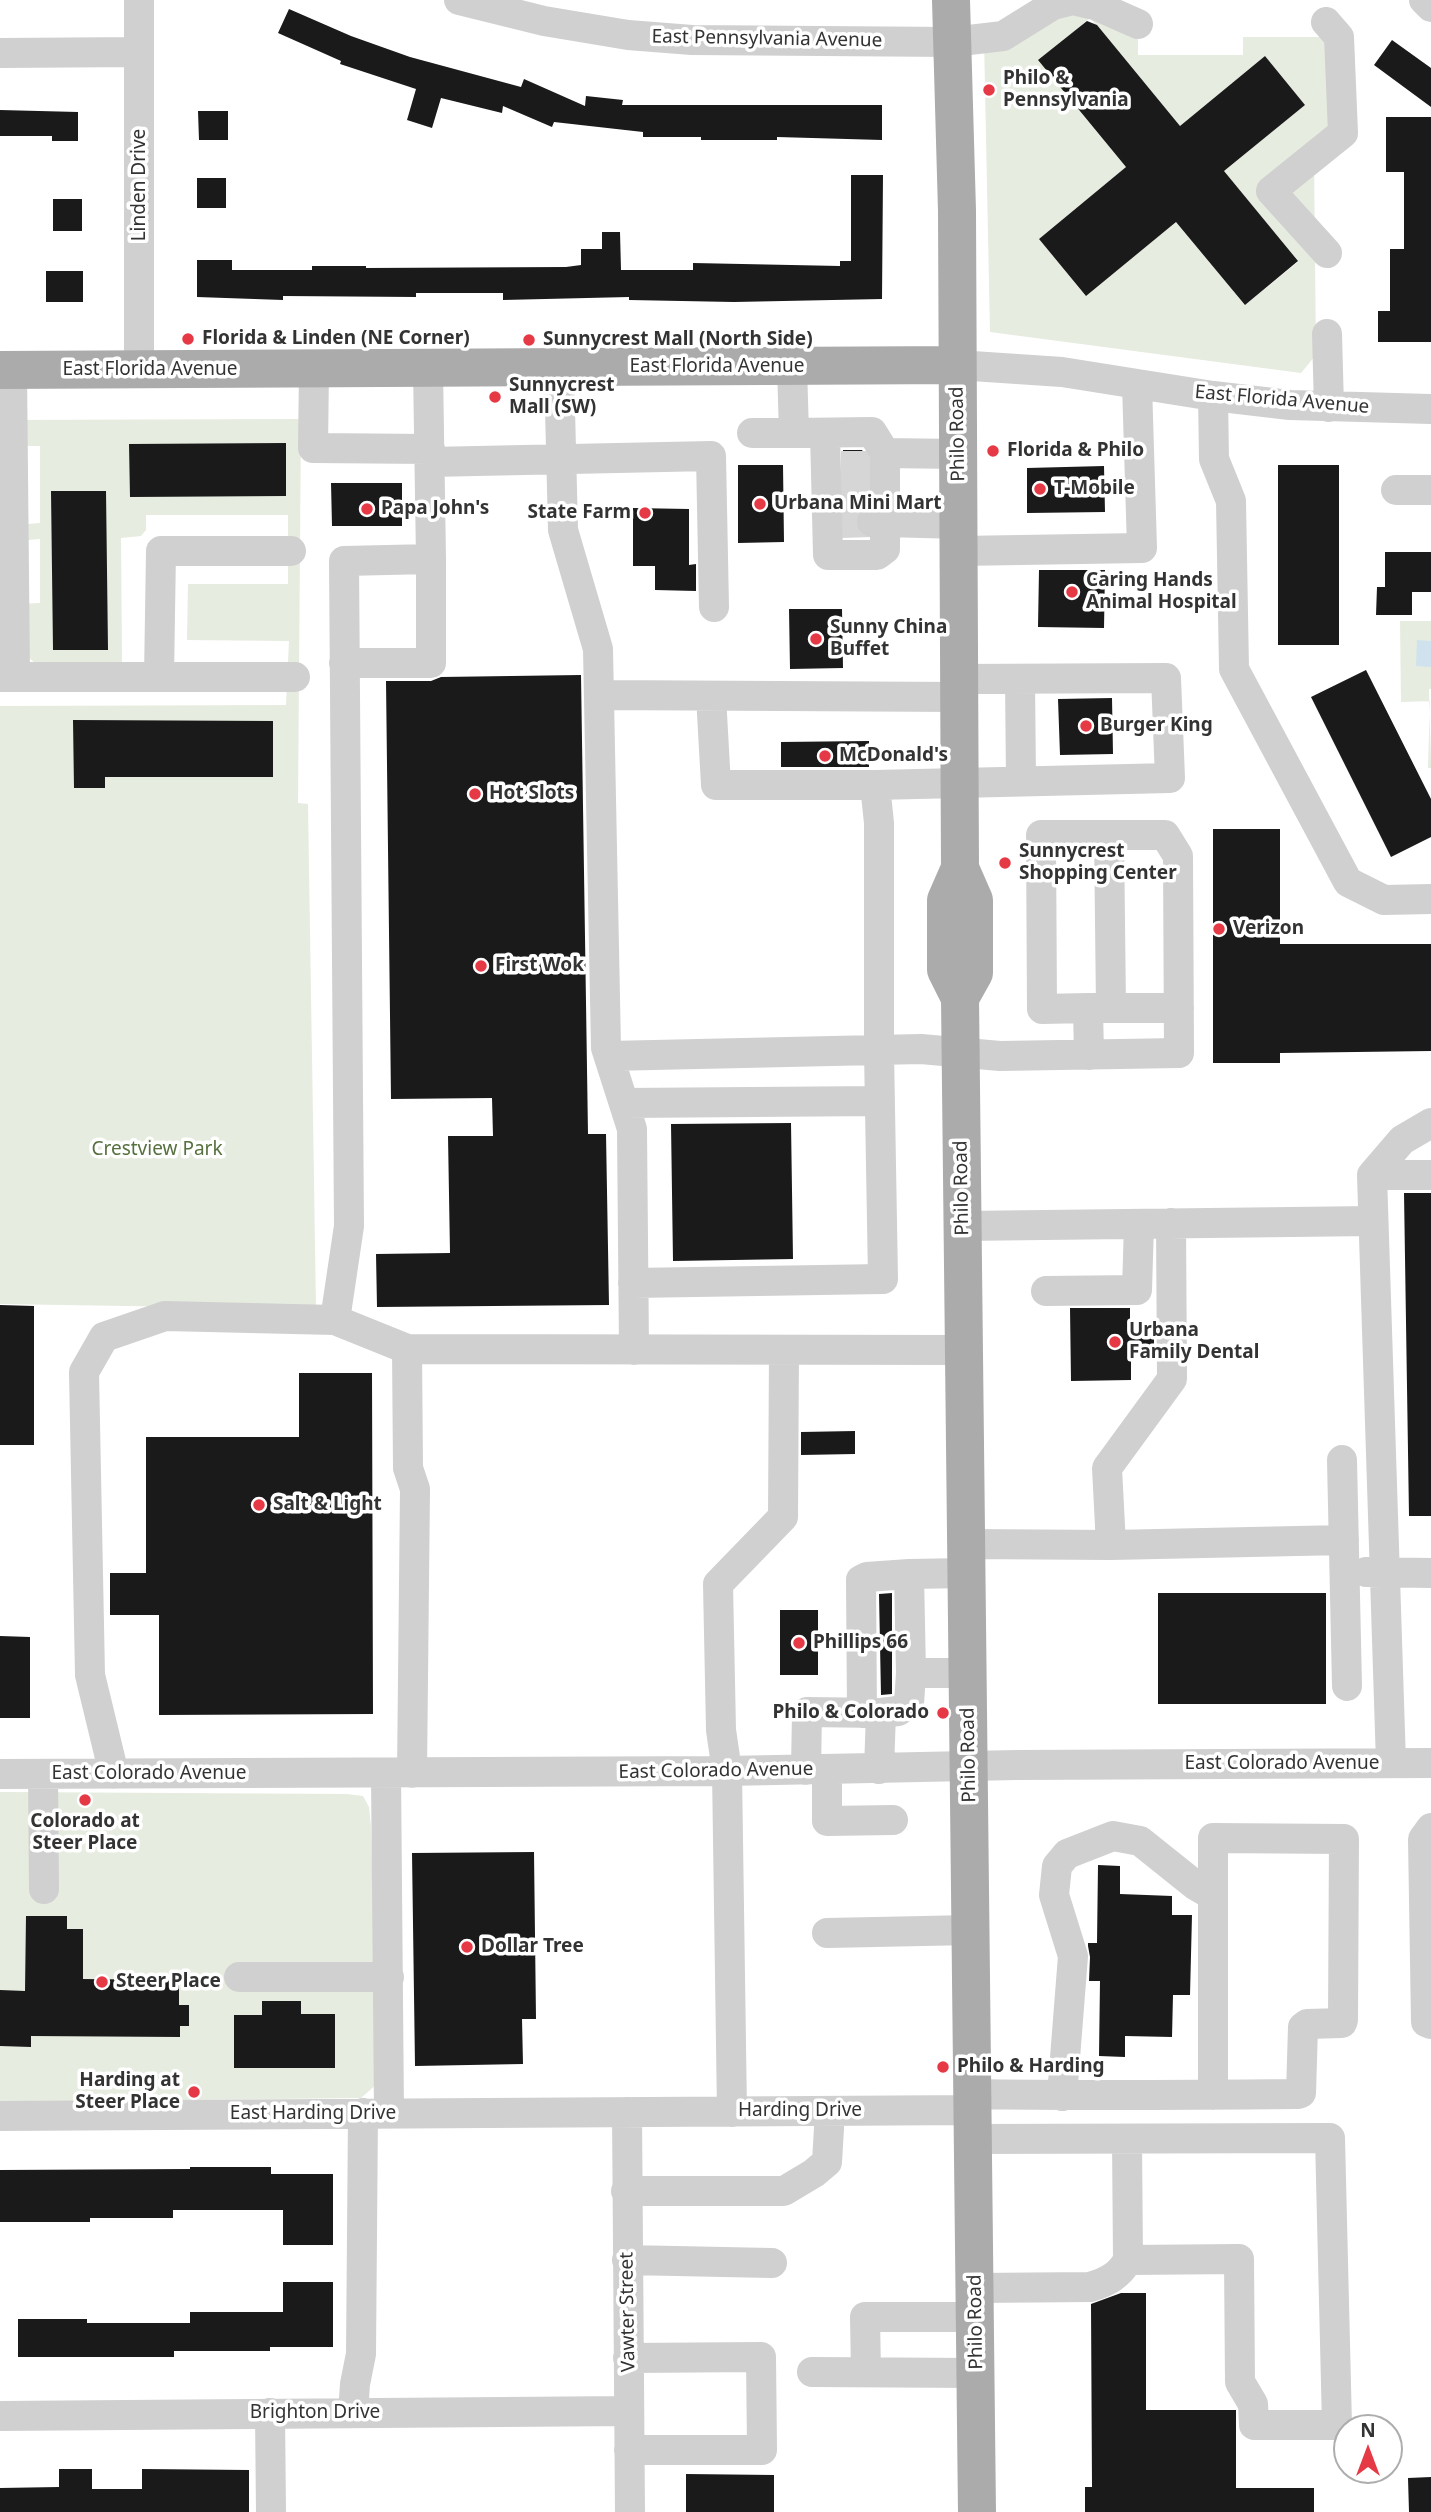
<!DOCTYPE html>
<style>
body{margin:0}
#map{position:relative;width:1431px;height:2512px;overflow:hidden;background:#fff;font-family:"Noto Sans",sans-serif}
canvas{display:block}
.north{position:absolute;left:1333px;top:2414px;width:70px;height:70px;box-sizing:border-box;background:#fff;border:2px solid #adadad;border-radius:50%;rotate:0deg;font-size:19px;font-weight:700;line-height:28px;text-align:center;color:#333}
.north::after{content:'';display:block;margin:auto;width:24px;height:32px;background:#e63946;clip-path:polygon(50% 0,100% 100%,50% 72%,0 100%)}
</style>
<div id="map">
<canvas width="1431" height="2512"></canvas>
<div class="north">N</div>
</div>
<script>
const ctx = document.querySelector('canvas').getContext('2d');
ctx.lineJoin = 'round';
function fillPath(path, color) {
  ctx.fillStyle = color;
  ctx.fill(path, 'evenodd');
}
function strokePath(path, color, width, dash) {
  ctx.strokeStyle = color;
  ctx.lineWidth = width;
  ctx.lineCap = dash ? 'butt' : 'round';
  ctx.setLineDash(dash || []);
  ctx.stroke(path);
}
function write(font, color, halo, rows, align = 'center') {
  ctx.font = font + ' "Noto Sans",sans-serif';
  ctx.lineWidth = 7;
  ctx.setLineDash([]);
  ctx.textBaseline = 'middle';
  ctx.strokeStyle = halo;
  ctx.fillStyle = color;
  for (const [text, x, y, turn = 0] of rows) {
    ctx.save();
    ctx.translate(x, y);
    ctx.rotate((+turn || 0) * Math.PI / 180);
    ctx.textAlign = isNaN(turn) ? turn : align;
    if (halo) ctx.strokeText(text, 0, 0);
    ctx.fillText(text, 0, 0);
    ctx.restore();
  }
}
const green = new Path2D(`
 M1053,5L1138,24V55H1243V37H1326L1343,133L1314,157L1316,355L1301,373L990,332L984,39ZM1090,18L1180,126L1265,56L1305,105L1224,171L1298,262L1245,305L1176,222L1085,295L1039,239L1126,167L1039,61Z
 M301,419L298,803L308,804L316,1309L0,1304V706L286,705L289,641L187,640L188,584H288V515H146V530L141,536L121,538L122,664H36L25,654L21,604L40,603V539L28,540V524L40,523V446H0V420Z
 M1400,621H1431V689H1429L1431,768H1428L1430,701L1401,702Z
 M0,1792L347,1794L363,1796L369,1807L371,1827L378,2083L361,2098L0,2102Z`);
const water = new Path2D(`
 M1417,640L1431,641V667L1416,666Z`);
const building = new Path2D(`
 M289,9L351,36L410,57L521,87L524,79L585,106L586,96L623,100L622,105H882V140L777,137V140H701V137H643V132L554,122L552,127L503,106L502,113L441,98L432,128L407,120L416,89L340,64L341,61L278,33Z
 M1087,21L1097,25L1180,126L1265,56L1305,105L1224,171L1298,261L1245,305L1176,222L1086,296L1039,239L1126,167L1038,60Z
 M1392,40L1431,68V107L1374,65Z
 M0,110L78,112V141H52V136H0Z
 M198,111H228V140H199Z
 M1386,117H1431V342H1378V311H1390V249H1404V172H1386Z
 M851,175H883L882,299L734,302L629,300V297L503,300V293H416V297L283,296V300L197,297V260H232V270H312V266H366V268L566,267L581,265V249H602V232H620L621,270H693V263L840,266V261H851Z
 M197,178H226V208H197Z
 M53,199H82V231H53Z
 M46,271H83V302H46Z
 M286,443V496L130,497L129,444Z
 M843,450H862L867,458V506L857,513L855,521L857,531L864,537H845Z
 M738,465H783L784,542L738,543Z
 M1278,465H1339V645H1278Z
 M1104,466L1105,512L1027,513V468Z
 M331,483H402V526H332Z
 M51,491H106L108,650H53Z
 M633,508L689,509V565L696,564V591L655,590V566H633Z
 M1385,552H1431V592H1412V615H1376L1377,587H1385Z
 M1039,570H1105L1104,628L1038,627Z
 M789,609H842L843,668L790,669Z
 M1366,670L1431,799V837L1391,857L1311,697Z
 M581,675L588,1134H606L609,1305L377,1307L376,1254L450,1253L448,1136H493L492,1098L391,1099L386,681H431L441,677Z
 M1112,698L1113,754L1060,755L1058,699Z
 M73,720L273,721V777H105V788H74Z
 M869,741V767H781V742Z
 M1213,829H1280V944H1431V1051L1280,1053V1063H1213Z
 M791,1123L793,1259L673,1261L671,1124Z
 M1404,1193H1431V1516H1409Z
 M0,1305L34,1306V1445H0Z
 M1070,1308H1130V1328H1154V1356H1131V1380L1071,1381Z
 M299,1373H372L373,1714L159,1715V1615H110V1573H146V1437H299Z
 M855,1431V1454L801,1455V1432Z
 M892,1593V1694L881,1695L879,1594Z
 M1158,1593H1326V1704H1158Z
 M780,1610H818V1675H780Z
 M0,1636L30,1637V1718H0Z
 M534,1852L536,2019H522L523,2064L415,2066L412,1853Z
 M1098,1865L1120,1866V1894L1172,1896V1915H1192L1190,1995H1173L1172,2037L1125,2036V2057L1099,2056L1100,1981H1089L1090,1957L1088,1946V1943H1097Z
 M26,1916H67V1929H83V1979L179,1980V2005H189V2026H180V2037L31,2036V2047L0,2046V1990L25,1991Z
 M262,2001H301V2014H335V2068H234V2015H262Z
 M190,2167H271V2174H333V2245H283V2210H173V2218H90V2222H0V2170L190,2169Z
 M283,2282H333V2347H270V2351H174V2357H18V2319H87V2323H190V2312H283Z
 M1121,2293H1146V2410H1236V2488H1314V2512H1085V2487H1092L1091,2304Z
 M59,2469H92V2489H142V2469L249,2470V2512H0V2488L59,2487Z
 M686,2474L774,2475V2512H686Z
 M1431,2477V2512H1409L1408,2478Z`);
const minorTunnel = new Path2D(`
 M841,466H871
 M841,494H872
 M841,523L872,522`);
const minor = new Path2D(`
 M139,0V371
 M459,0L544,21L628,35L692,40L952,42L1003,36L1053,5L1073,0L1095,5L1138,24
 M1424,0L1431,7
 M1326,22L1339,37L1343,133L1271,191L1327,253
 M0,53L139,52
 M1327,334L1329,407
 M957,365L1062,372L1213,396L1290,405L1431,409
 M792,367L794,433L872,432L885,453
 M559,369L563,530L598,649L606,1048L632,1129L634,1350
 M12,370L15,677
 M314,370L313,448L430,449
 M1213,396L1214,459L1231,501L1234,669L1348,882L1384,900L1431,899
 M752,433H794
 M825,433L828,555H877L885,549V522H872
 M958,454L885,453V522L959,524
 M430,462L711,456L714,607
 M1396,490H1431
 M959,551L1142,548L1137,384
 M344,663H431V559
 M0,677H295
 M159,677L161,551H291
 M1020,679L1021,781
 M599,695L959,697
 M711,696L716,785H875
 M1088,1008L1042,1009L1041,835H1109L1111,1008
 M1089,1055L1088,1008H1179
 M609,1056L921,1049L1000,1056L1179,1053L1178,856L1165,835H1109
 M624,1103L880,1101
 M1372,1175H1431
 M962,1226L1373,1221
 M633,1283L883,1279L879,1051V823L875,785L1170,778L1166,678L959,679
 M1046,1291L1137,1290L1139,1224
 M335,1320L349,1226L344,561L431,559L428,369
 M1342,1460L1347,1686
 M967,1544L1111,1545L1344,1540
 M1111,1545L1107,1468L1172,1379L1171,1223
 M1366,1572L1431,1573
 M967,1573L909,1574L911,1673H968
 M862,1713L861,1580L867,1577L909,1574
 M881,1713L898,1711L909,1704L911,1673
 M1391,1763L1372,1175L1402,1140L1431,1123
 M806,1770L807,1712L881,1713L879,1769
 M827,1770V1821L893,1820
 M386,1773L389,2113
 M412,1773L415,1489L408,1468L407,1349L964,1350
 M0,1774L727,1771L1017,1765L1431,1763
 M43,1774L44,1889
 M114,1774L90,1675L84,1372L104,1337L165,1316L335,1320L407,1349
 M1431,1828L1423,1839L1426,2022L1431,2024
 M827,1933L971,1930
 M239,1977H389
 M973,2094C1082,2096 1190,2095 1298,2094L1301,2093L1303,2027L1307,2024L1342,2023L1343,2020L1344,1839L1213,1838V2095
 M1062,2096L1073,1956L1054,1895L1057,1866L1067,1854L1113,1836L1140,1841L1195,1885L1212,1895
 M627,2112L630,2512
 M732,2112L727,1771L721,1730L718,1584L783,1517L784,1350
 M0,2116L974,2110
 M974,2139L1330,2138L1337,2425H1254L1253,2404L1240,2382L1239,2259L1128,2260
 M626,2191H784L814,2173L827,2162L830,2111
 M627,2260L772,2263
 M975,2288L1090,2287C1107,2282 1119,2276 1128,2260L1127,2139
 M628,2358L761,2357L762,2450H629
 M812,2372L976,2373
 M866,2372L865,2317H975
 M270,2413L271,2512
 M353,2413L355,2384L361,2354L363,2113
 M0,2416L629,2411`);
const major = new Path2D(`
 M951,0L957,211L960,868L974,900V973L960,998
 M0,370L957,365
 M960,868L946,900V970L960,998L977,2512`);
const markers = [
 [989,90,7,"#e63946"],
 [188,339,7,"#e63946"],
 [529,340,7,"#e63946"],
 [495,397,7,"#e63946"],
 [993,451,7,"#e63946"],
 [1040,489,7,"#e63946"],
 [760,504,7,"#e63946"],
 [367,509,7,"#e63946"],
 [645,513,7,"#e63946"],
 [1072,592,7,"#e63946"],
 [816,639,7,"#e63946"],
 [1086,726,7,"#e63946"],
 [825,756,7,"#e63946"],
 [475,794,7,"#e63946"],
 [1005,863,7,"#e63946"],
 [1219,929,7,"#e63946"],
 [481,966,7,"#e63946"],
 [1115,1342,7,"#e63946"],
 [259,1505,7,"#e63946"],
 [799,1643,7,"#e63946"],
 [943,1713,7,"#e63946"],
 [85,1800,7,"#e63946"],
 [467,1947,7,"#e63946"],
 [102,1982,7,"#e63946"],
 [943,2067,7,"#e63946"],
 [194,2092,7,"#e63946"]
];
const streetNames = [
 ["East Pennsylvania Avenue",767,39,1],
 ["Linden Drive",140,185,-90],
 ["East Florida Avenue",717,367],
 ["East Florida Avenue",150,370],
 ["East Florida Avenue",1282,400,5],
 ["Philo Road",958,434,-91],
 ["Philo Road",962,1188,-91],
 ["Philo Road",969,1755,-91],
 ["East Colorado Avenue",1282,1764],
 ["East Colorado Avenue",716,1771,-1],
 ["East Colorado Avenue",149,1774],
 ["Harding Drive",800,2111],
 ["East Harding Drive",313,2114],
 ["Vawter Street",628,2312,-91],
 ["Philo Road",976,2322,-91],
 ["Brighton Drive",315,2413]
];
const poiNames = [
 ["Philo &",1003,79],
 ["Pennsylvania",1003,101],
 ["Florida & Linden (NE Corner)",202,339],
 ["Sunnycrest Mall (North Side)",543,340],
 ["Sunnycrest",509,386],
 ["Mall (SW)",509,408],
 ["Florida & Philo",1007,451],
 ["T-Mobile",1054,489],
 ["Urbana Mini Mart",774,504],
 ["Papa John's",381,509],
 ["State Farm",631,513,"right"],
 ["Caring Hands",1086,581],
 ["Animal Hospital",1086,603],
 ["Sunny China",830,628],
 ["Buffet",830,650],
 ["Burger King",1100,726],
 ["McDonald's",839,756],
 ["Hot Slots",489,794],
 ["Sunnycrest",1019,852],
 ["Shopping Center",1019,874],
 ["Verizon",1233,929],
 ["First Wok",495,966],
 ["Urbana",1129,1331],
 ["Family Dental",1129,1353],
 ["Salt & Light",273,1505],
 ["Phillips 66",813,1643],
 ["Philo & Colorado",929,1713,"right"],
 ["Colorado at",85,1822,"center"],
 ["Steer Place",85,1844,"center"],
 ["Dollar Tree",481,1947],
 ["Steer Place",116,1982],
 ["Philo & Harding",957,2067],
 ["Harding at",180,2081,"right"],
 ["Steer Place",180,2103,"right"]
];
const parkNames = [
 ["Crestview Park",157,1150]
];
fillPath(green, '#e6ecdf');
fillPath(water, '#cfe2ee');
fillPath(building, '#1a1a1a');
strokePath(minorTunnel, '#d6d6d6', 30, [30, 15]);
strokePath(minor, '#d0d0d0', 30);
strokePath(major, '#ababab', 38);
for (const [x, y, r, color] of markers) {
  const dot = new Path2D();
  dot.arc(x, y, r, 0, 2 * Math.PI);
  ctx.fillStyle = color;
  ctx.fill(dot);
  strokePath(dot, '#fff', 2.5);
}
write('19px', '#333', '#fff', streetNames);
write('bold 19px', '#333', '#fff', poiNames, 'left');
write('19px', '#56703f', '#fff', parkNames);
</script>
